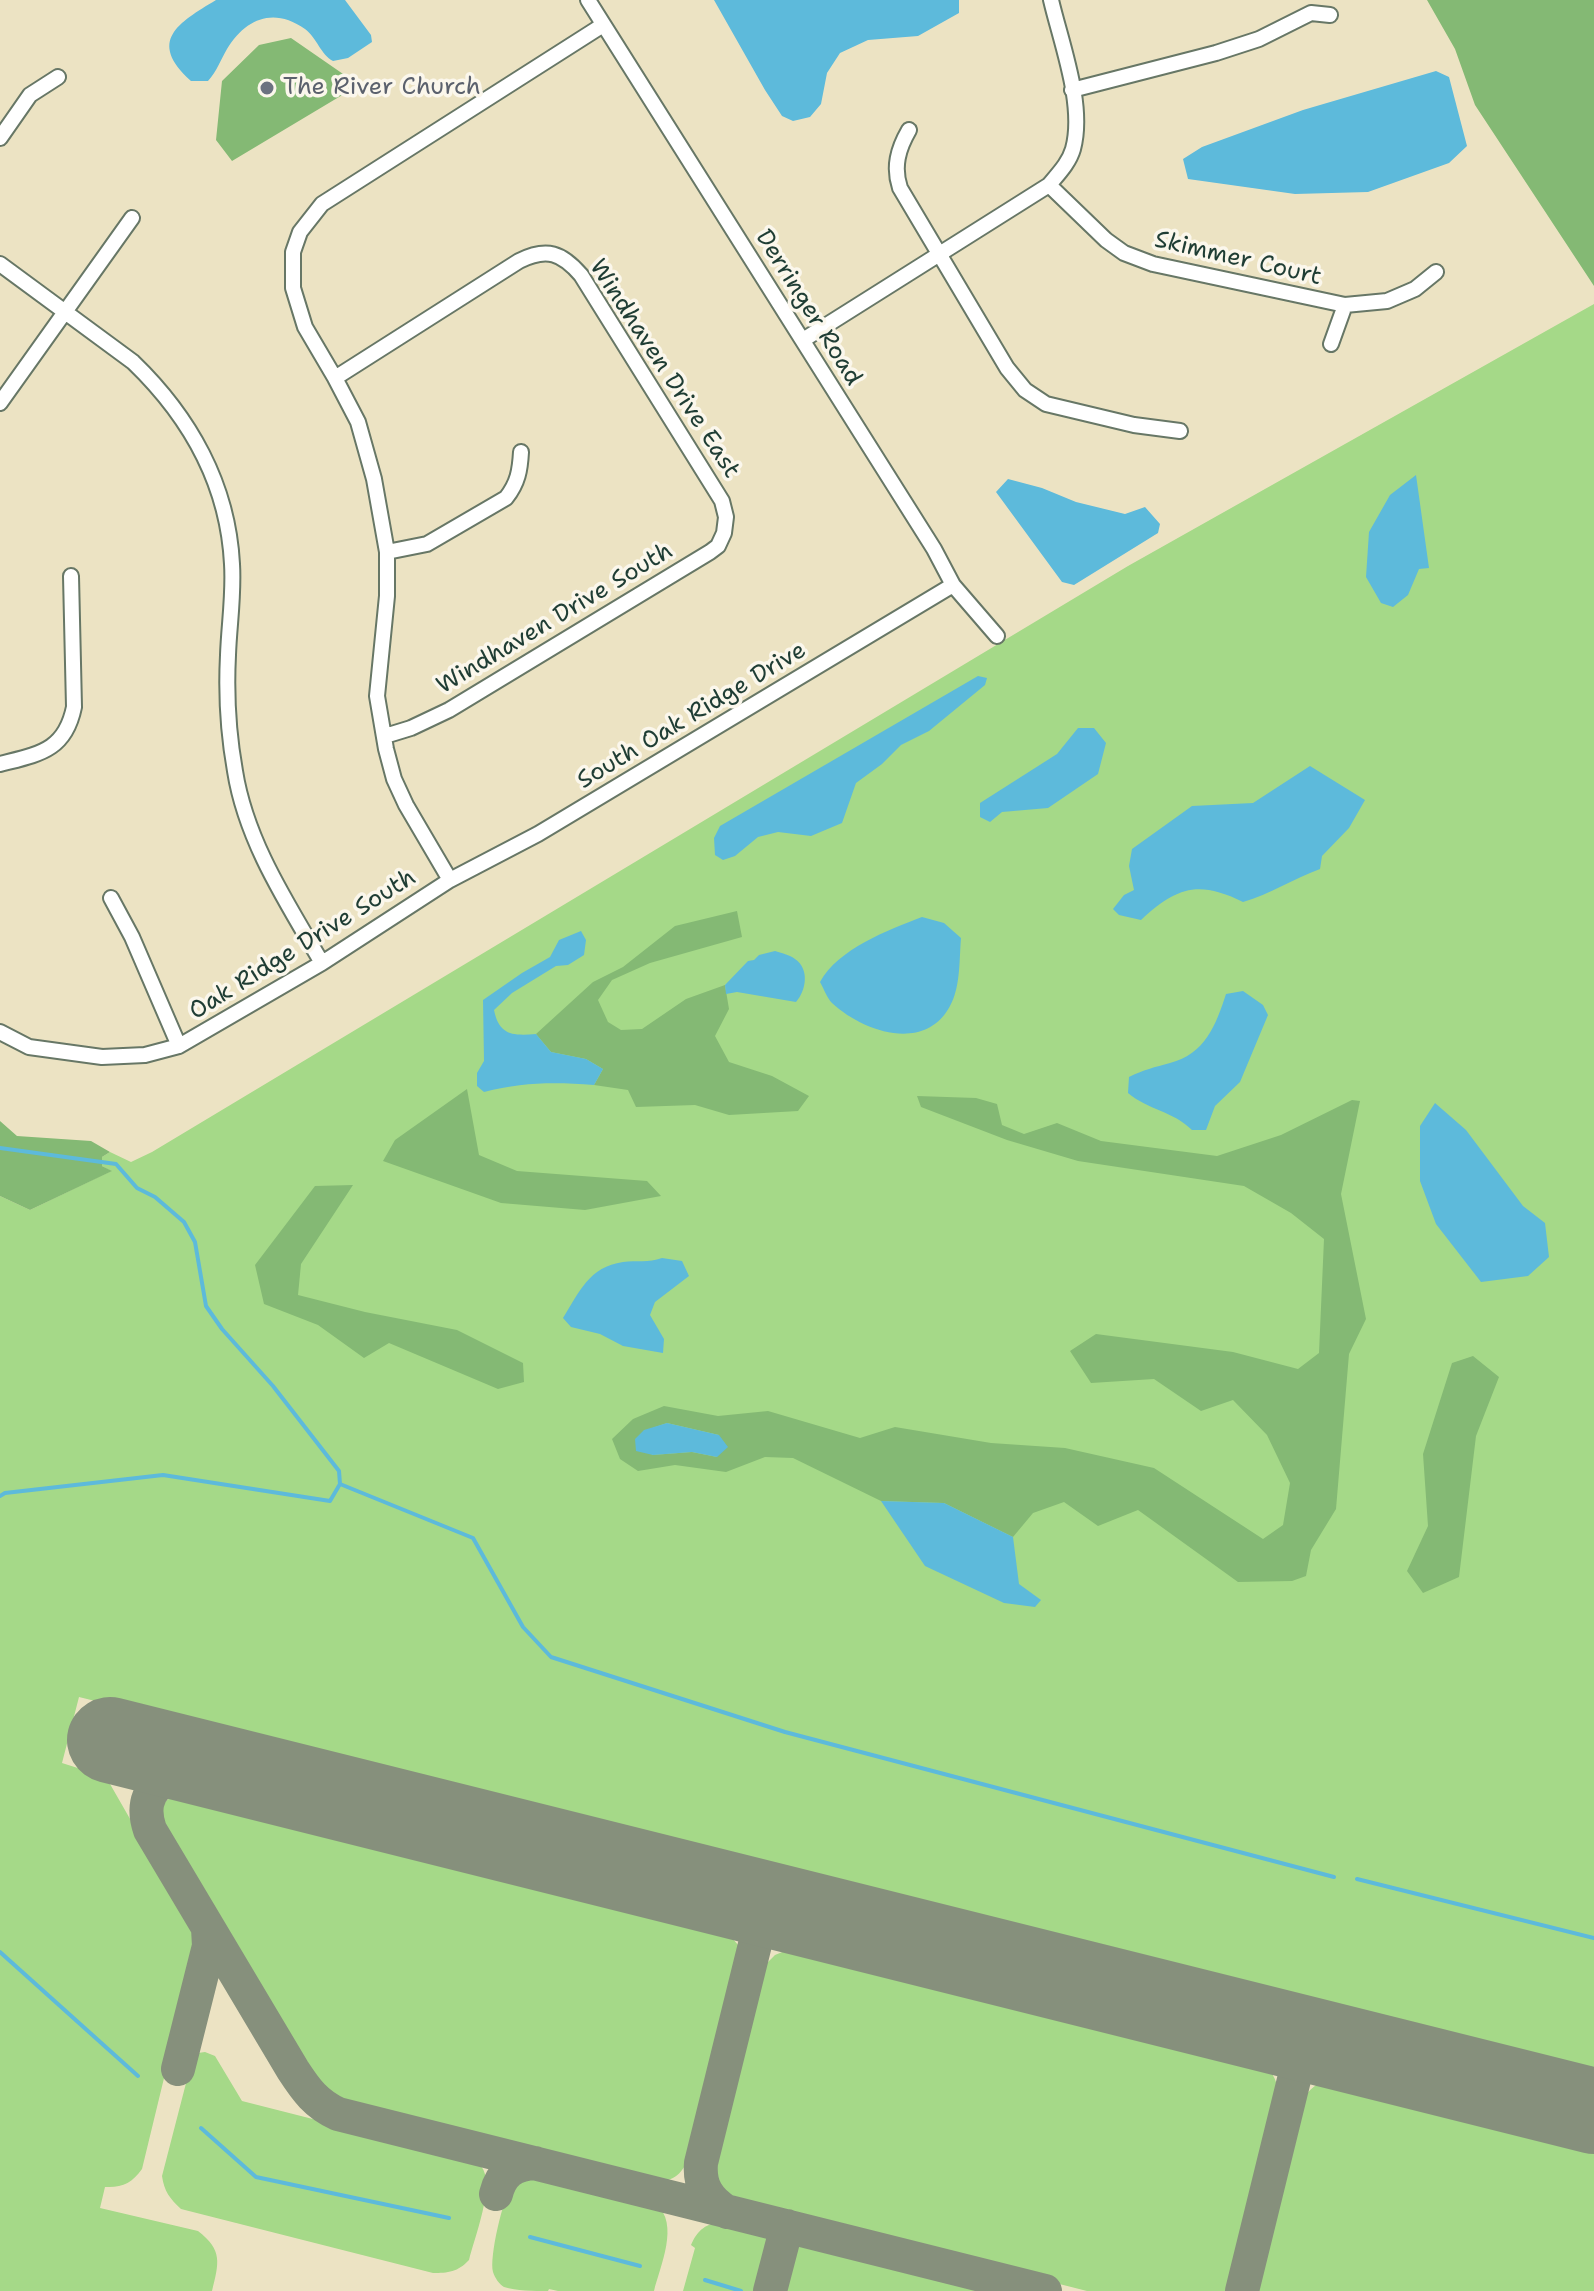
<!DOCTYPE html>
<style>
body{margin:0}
canvas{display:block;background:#ece3c3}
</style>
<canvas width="1594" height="2291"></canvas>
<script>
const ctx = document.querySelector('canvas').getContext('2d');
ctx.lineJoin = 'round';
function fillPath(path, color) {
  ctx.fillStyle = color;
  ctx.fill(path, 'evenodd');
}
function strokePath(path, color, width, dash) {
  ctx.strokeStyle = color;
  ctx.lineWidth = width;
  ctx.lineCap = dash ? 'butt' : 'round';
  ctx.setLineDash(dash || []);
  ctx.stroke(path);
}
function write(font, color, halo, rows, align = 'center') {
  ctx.font = font + ' "Shantell Sans",sans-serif';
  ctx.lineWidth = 7;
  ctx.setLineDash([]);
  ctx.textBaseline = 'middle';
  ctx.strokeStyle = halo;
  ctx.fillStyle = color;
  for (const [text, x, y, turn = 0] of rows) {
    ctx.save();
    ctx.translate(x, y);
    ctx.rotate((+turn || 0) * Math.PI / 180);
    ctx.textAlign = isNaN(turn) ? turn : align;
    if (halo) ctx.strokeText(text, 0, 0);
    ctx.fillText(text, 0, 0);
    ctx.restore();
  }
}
const green = new Path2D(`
 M1594,304V2073L79,1697L62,1763L106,1777L196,1934V1946L142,2169C132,2183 122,2188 105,2187L100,2208L198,2231C223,2250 219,2263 212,2291H0V1196L30,1210L111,1171L102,1166V1157L110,1152L131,1162L152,1152L1128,566Z
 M178,1795L728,1933L738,1945L740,1957L694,2146C678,2190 665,2182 625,2175L340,2104L324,2095L157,1823C159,1811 164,1797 178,1795Z
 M792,1948L1267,2067C1276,2077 1279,2088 1279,2102L1231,2291H1087L740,2203C722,2195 713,2188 712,2168L746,2021L759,1978L766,1964L775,1955Z
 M205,2052L215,2056L242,2101L470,2159C472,2160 479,2164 481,2166C496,2184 474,2239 469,2260C458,2272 448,2273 433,2273L181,2209C170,2199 164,2191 162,2176L192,2060L198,2053Z
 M1323,2081L1594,2148V2291H1252L1297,2112C1303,2097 1309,2088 1323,2081Z
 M534,2174L656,2204C680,2224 660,2266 654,2291H558L549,2289L548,2291C534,2291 516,2291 504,2287C499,2284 495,2278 493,2272C489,2258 503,2197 512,2186C517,2179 525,2176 534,2174Z
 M723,2221L753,2229L1003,2291H683L695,2248L691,2245C698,2229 706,2224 723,2221Z`);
const forest = new Path2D(`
 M1427,0H1594V286L1475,105L1455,49Z
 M291,38L359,85L232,161L216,140L222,81L259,45Z
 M737,911L742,937L650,963L612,980L598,1000L608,1022L621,1030L642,1029L686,999L725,985L729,1009L715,1036L729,1062L772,1076L809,1096L798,1111L729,1115L695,1105L636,1107L628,1090L594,1085L603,1069L586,1059L551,1052L536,1034L593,982L623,967L675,926Z
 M467,1089L479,1155L517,1171L647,1181L661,1196L585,1210L501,1203L383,1161L395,1140Z
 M917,1096L976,1098L997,1104L1002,1125L1024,1134L1057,1123L1101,1141L1217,1156L1281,1135L1352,1100L1360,1101L1341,1194L1366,1319L1349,1354L1336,1509L1311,1550L1306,1576L1292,1581L1238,1582L1138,1510L1098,1526L1064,1502L1033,1513L1013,1537L944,1503L881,1501L793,1458L765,1457L726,1472L675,1465L638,1471L620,1459L612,1439L633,1419L664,1406L718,1416L768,1411L860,1438L895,1427L991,1443L1065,1448L1154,1468L1263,1539L1283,1525L1290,1483L1267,1435L1233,1400L1201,1411L1154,1379L1091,1383L1070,1351L1096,1334L1233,1352L1298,1369L1319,1353L1324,1239L1291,1213L1244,1186L1078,1161L1007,1140L921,1107ZM667,1423L719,1435L717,1457L692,1452L652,1455L644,1431Z
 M0,1121L17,1136L91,1141L110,1152L102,1157V1166L112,1171L30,1210L0,1196Z
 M353,1185L301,1264L298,1295L365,1312L457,1330L523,1363L524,1382L498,1389L389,1343L364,1358L318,1325L264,1304L255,1265L315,1186Z
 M1473,1356L1499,1377L1476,1436L1459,1577L1423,1593L1407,1571L1428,1526L1423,1454L1452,1363Z`);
const water = new Path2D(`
 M216,0H345L371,35L372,42L348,58L333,61C321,55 317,38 305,29C274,7 246,18 227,49C220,61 217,71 208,81H191C147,41 178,23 216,0Z
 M714,0H959V13L918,36L868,40L840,53L827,73L821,104L810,117L793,121L782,116L765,90Z
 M1436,71L1449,77L1467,146L1449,163L1368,192L1295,194L1188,179L1183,159L1202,147L1303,110Z
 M1416,475L1429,568L1419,569L1408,595L1393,607L1381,603L1366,577L1369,532L1390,495Z
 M1008,479L1042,488L1076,502L1125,514L1145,507L1160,524L1158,533L1074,585L1062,582L996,492Z
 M978,676L987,678L985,685L929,731L901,745L882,764L856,783L842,823L811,836L778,832L758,837L735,856L723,860L715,855L714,838L720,826Z
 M1078,728H1094L1106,743L1098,774L1048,808L1002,812L990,822L980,817V803L1057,754Z
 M1310,766L1365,800L1349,828L1322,856L1320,869C1293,879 1270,894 1243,902C1198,880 1177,887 1141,920L1119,915L1113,909L1124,895L1134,890L1129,866L1132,849L1192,806L1253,803Z
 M922,917L944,923L961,938C959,962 961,991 947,1011C920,1052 861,1030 832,1003C827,998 824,989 820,982C838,949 888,930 922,917Z
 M581,931L586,940L584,955L568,965L556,966L512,993L494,1010C499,1035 512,1036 536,1034L551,1052L586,1059L603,1069L594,1085C555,1082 522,1082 484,1092L477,1086V1073L484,1061L483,1000L522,973L550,957L559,940Z
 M775,951C781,953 790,955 795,959C810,969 806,991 796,1002L737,992L726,994L725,985L748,961L754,960L759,955Z
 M1243,991L1263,1005L1268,1015L1240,1082L1215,1106L1206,1130H1192C1173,1111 1148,1110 1128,1093L1129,1077C1143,1070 1155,1067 1170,1063C1205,1054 1216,1025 1226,994Z
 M1435,1103L1466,1130L1523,1206L1545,1223L1549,1257L1528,1276L1481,1282L1436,1224L1420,1181V1126Z
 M662,1258L682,1261L689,1276L655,1302L650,1315L664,1339L663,1353L623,1346L600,1334L571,1327L563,1318C580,1291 589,1267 623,1262C637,1260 648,1263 662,1258Z
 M667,1423L719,1435L728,1447L717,1457L692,1452L653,1455L636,1451L635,1439L644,1430Z
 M881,1501L944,1503L1013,1537L1019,1584L1041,1600L1035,1607L1004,1603L925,1566Z`);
const stream = new Path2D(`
 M0,1148L116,1164L137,1188L155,1197L184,1222L195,1242L206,1306L222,1329L273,1386L339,1471L340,1484L330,1501L163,1475L5,1493L0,1496
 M340,1484L473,1538L523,1627L551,1657L785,1732L1334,1877
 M1357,1879L1594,1938
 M0,1952L138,2076
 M201,2128L256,2177L449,2218
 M530,2237L640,2266
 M705,2280L741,2291`);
const taxiway = new Path2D(`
 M199,1763C166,1775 136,1789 150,1830L293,2070C306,2090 316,2104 338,2114L1045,2291
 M178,2069L209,1946L208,1928
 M496,2194C501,2174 513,2164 535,2163
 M727,2212C708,2200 699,2186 701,2163L765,1904
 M770,2291L787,2226
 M1242,2291L1304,2039`);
const runway = new Path2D(`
 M110,1740L1594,2111`);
const minor = new Path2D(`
 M588,0L934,549L953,585L997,636
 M1072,90L1216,53L1259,39L1311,13L1330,15
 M909,130C898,149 893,167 900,188L1007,368L1025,390L1046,404L1134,425L1180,431
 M0,138L30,95L58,77
 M1049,185L1106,240L1124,253L1153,264L1345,305L1387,301L1415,289L1436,272
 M0,264L133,362C190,417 228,485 232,564C234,595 229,625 228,655C226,694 228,732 235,771C246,841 287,903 322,963
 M803,340L1049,185C1058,174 1069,163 1073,149C1085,105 1061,43 1051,0
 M1331,344L1345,305
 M335,378L519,261C547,247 562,253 581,275L722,501L726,517L724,533L718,546L710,552L449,710L411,728L385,736
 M0,403L132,218
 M387,552L427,544L506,498C518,483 520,470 521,452
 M0,764C39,754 65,751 74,707L71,576
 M450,880L406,805L394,779L386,749L377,696L387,596V552L374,479L358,422L335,378L305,327L293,288V252L300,232L322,204L603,25
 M111,898L132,937L179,1046
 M0,1032L29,1047L102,1057L145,1055L179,1046L322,963L450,880L538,834L953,585`);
const markers = [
 [267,88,8,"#6b7280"]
];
const worshipNames = [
 ["The River Church",283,88]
];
const streetNames = [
 ["Skimmer Court",1238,259,13],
 ["Derringer Road",808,308,58],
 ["Windhaven Drive East",664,369,57],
 ["Windhaven Drive South",555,619,-31],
 ["South Oak Ridge Drive",692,716,-31],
 ["Oak Ridge Drive South",303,945,-32]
];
fillPath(green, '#a5d988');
fillPath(forest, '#84b974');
fillPath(water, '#5dbadb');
strokePath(stream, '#5dbadb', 4);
strokePath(taxiway, '#86907c', 34);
strokePath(runway, '#86907c', 86);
strokePath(minor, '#677766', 18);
strokePath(minor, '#fff', 14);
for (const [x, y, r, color] of markers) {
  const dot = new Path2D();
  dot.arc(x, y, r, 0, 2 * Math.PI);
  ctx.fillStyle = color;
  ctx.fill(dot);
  strokePath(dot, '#fbf7ec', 3);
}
write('24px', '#5b616d', '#fbf7ec', worshipNames, 'left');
write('24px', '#1f3d34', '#fbf7ec', streetNames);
</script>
